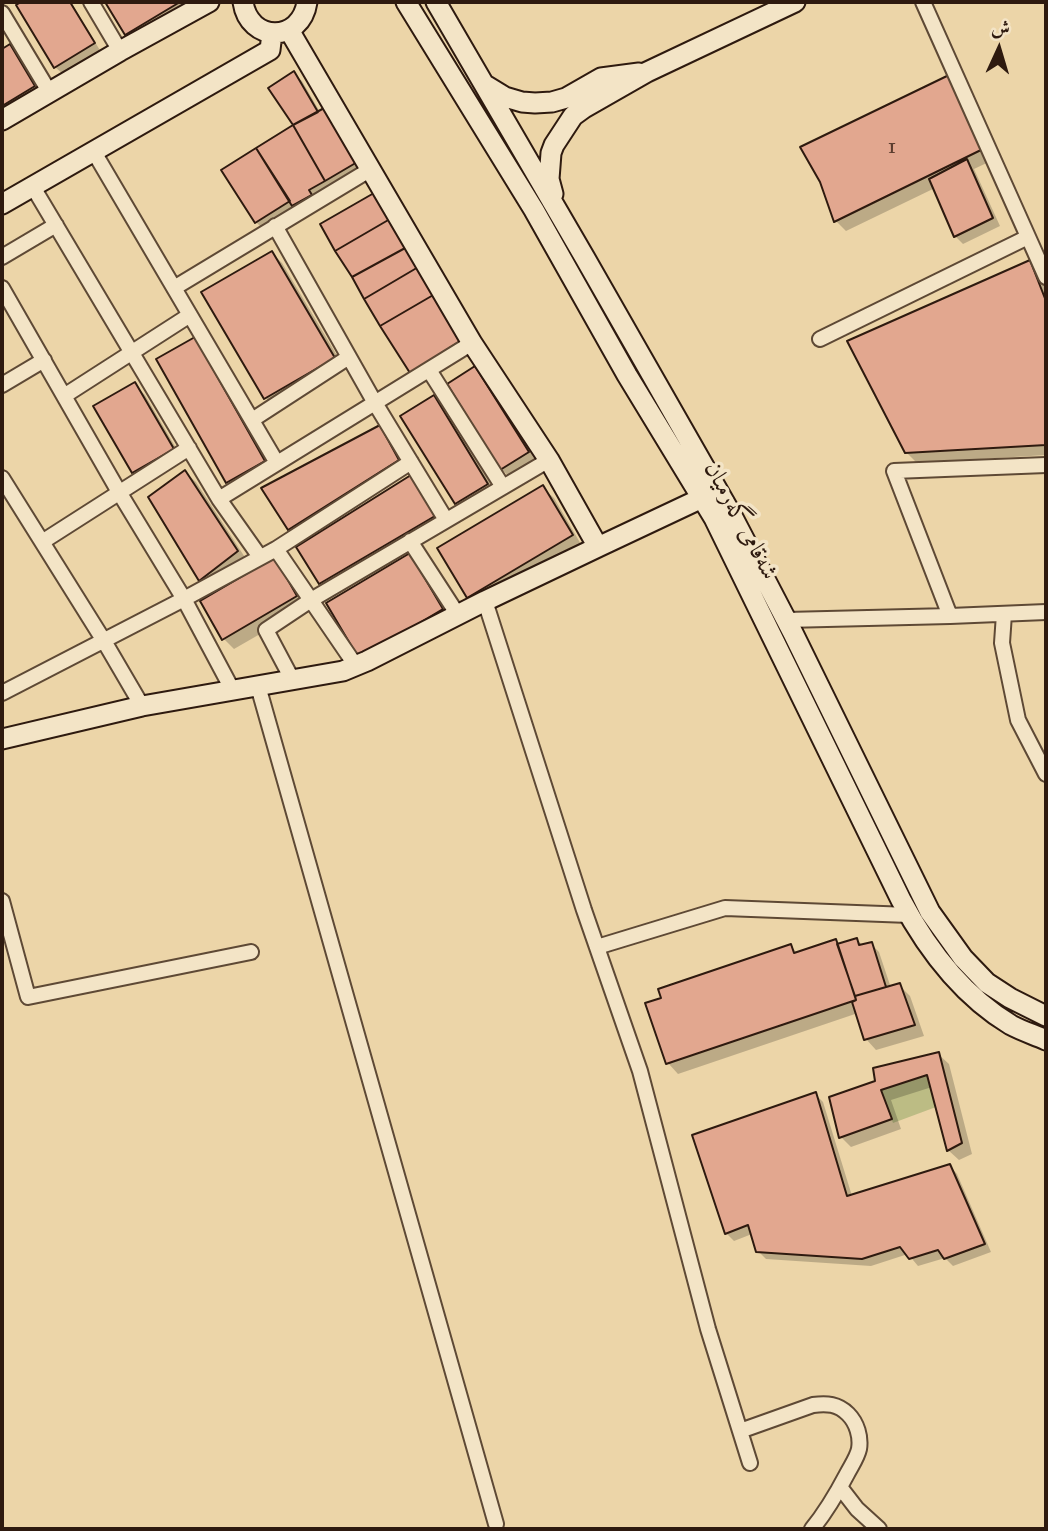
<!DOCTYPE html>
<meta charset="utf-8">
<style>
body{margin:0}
#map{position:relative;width:1048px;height:1531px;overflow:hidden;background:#ecd5a8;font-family:"IM FELL Great Primer",Amiri,serif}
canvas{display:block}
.frame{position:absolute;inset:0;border:4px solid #2e1a0f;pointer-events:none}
.north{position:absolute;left:964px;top:14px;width:70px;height:70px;-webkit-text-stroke:5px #f3e4c6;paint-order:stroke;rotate:4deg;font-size:19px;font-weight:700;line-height:28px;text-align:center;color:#2e1a0f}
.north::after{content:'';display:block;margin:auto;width:24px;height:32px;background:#2e1a0f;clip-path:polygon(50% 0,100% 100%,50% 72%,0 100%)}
</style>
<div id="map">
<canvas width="1048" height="1531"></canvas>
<div class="frame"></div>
<div class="north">ش</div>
</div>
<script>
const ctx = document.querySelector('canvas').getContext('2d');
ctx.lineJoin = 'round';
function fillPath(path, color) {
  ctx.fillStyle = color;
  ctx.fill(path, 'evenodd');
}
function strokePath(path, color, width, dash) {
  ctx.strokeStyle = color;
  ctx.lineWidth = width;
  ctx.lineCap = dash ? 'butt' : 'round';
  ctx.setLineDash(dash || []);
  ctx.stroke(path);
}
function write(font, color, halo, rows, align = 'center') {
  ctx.font = font + ' "IM FELL Great Primer",Amiri,serif';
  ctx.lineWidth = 7;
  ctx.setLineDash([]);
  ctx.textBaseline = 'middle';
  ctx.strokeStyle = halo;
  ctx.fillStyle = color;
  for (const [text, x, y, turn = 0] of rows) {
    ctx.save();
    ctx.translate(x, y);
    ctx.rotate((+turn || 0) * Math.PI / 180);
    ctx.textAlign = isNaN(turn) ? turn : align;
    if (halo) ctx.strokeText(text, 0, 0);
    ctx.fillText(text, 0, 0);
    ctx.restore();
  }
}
const green = new Path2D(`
 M927,1075L936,1107L893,1123L881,1090Z`);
const shadow = new Path2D(`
 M24,2H71L101,52L63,74L55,67L18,5Z
 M107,2H208L137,44L126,34Z
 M10,46L17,54L41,94L2,118V51Z
 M294,74L302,81L320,112L369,172L267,233L256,222L295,126Z
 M948,78L993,160L974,169L1000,226L963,244L955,236L935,188L846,231L836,221Z
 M272,253L282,263L345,369L276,409L266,398L203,293Z
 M1029,262L1040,273L1046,289V455L917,463L906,452Z
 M194,340L205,350L274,472L238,492L227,482Z
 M475,368L486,379L538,463L512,479L501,469Z
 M134,384L145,395L183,460L144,482L134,472Z
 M433,397L444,408L498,495L467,514L457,503Z
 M379,427L390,438L408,471L300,539L290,528Z
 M185,472L196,482L248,562L211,590L200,580Z
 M411,477L444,527L331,594L320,583Z
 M543,488L554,498L582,546L479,607L468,597Z
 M410,555L420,566L453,620L371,668Z
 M285,570L307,607L234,649L224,639Z
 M857,939L863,946L871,944L879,952L891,988L899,985L910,996L924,1036L876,1050L866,1039L858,1013L678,1074L668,1063L647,1004L791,946L798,954L835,941L839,945Z
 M938,1054L949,1064L972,1154L959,1160L948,1150L932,1087L891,1100L901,1129L851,1147L841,1137L877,1083Z
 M815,1094L823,1102L852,1196L950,1166L957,1174L991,1252L953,1266L945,1258L918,1266L908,1254L871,1266L766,1259L758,1251L752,1234L734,1241L726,1233Z`);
const building = new Path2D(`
 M21,2H70L95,43L54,68L16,5Z
 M105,2H180L125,35Z
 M10,44L35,86L2,106V49Z
 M294,71L318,112L293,125L268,88Z
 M949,75L983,149L834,222L820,182L800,147Z
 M326,107L359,161L325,181L293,125Z
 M293,125L325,181L309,190L312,195L292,206L256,148Z
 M256,148L290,201L255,223L221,170Z
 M967,159L993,218L954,237L929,179Z
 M374,193L390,219L335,251L320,224Z
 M390,219L407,247L352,277L335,251Z
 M407,247L420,266L364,299L352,277Z
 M272,251L335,358L264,399L201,292Z
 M1030,260L1046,301V445L905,453L847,341Z
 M420,266L435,294L380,326L364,299Z
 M435,294L462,340L410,373L380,326Z
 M195,337L265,461L226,483L156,359Z
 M475,366L529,452L500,470L447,384Z
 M135,382L174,449L132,473L93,406Z
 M434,395L488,484L455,504L400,416Z
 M380,425L399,460L288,530L261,488Z
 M185,470L238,551L199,581L148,497Z
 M411,475L435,516L319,584L296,547Z
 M543,485L573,535L467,598L437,548Z
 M410,553L443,609L359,659L326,603Z
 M275,557L297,596L222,640L200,601Z
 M857,938L859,945L872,942L886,987L855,996L837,944Z
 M836,939L856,1000L666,1064L645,1003L661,998L658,989L791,944L794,953Z
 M900,983L915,1025L864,1040L852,1002L856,1000L855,996Z
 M939,1052L962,1143L947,1151L927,1075L881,1090L892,1119L839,1138L829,1097L875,1081L873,1068Z
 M816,1092L847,1196L950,1164L985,1244L944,1259L938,1250L909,1259L900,1247L862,1259L756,1252L748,1225L725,1234L692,1135Z`);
const street = new Path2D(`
 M91,2L120,51
 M923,2L1046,277
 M2,13L50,93
 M94,152L277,463
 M33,187L219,499L260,557
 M275,226L375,403L446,520
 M2,257L56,225
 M2,288L119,492L184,599L233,691
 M174,288L371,169
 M820,339L1028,237
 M429,370L503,487
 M2,385L44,360
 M64,396L190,315
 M252,420L349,357
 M1046,465L894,471L950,616L1046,612
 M2,478L104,641L142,706
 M219,499L472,343
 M410,541L458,615
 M42,542L189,448
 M276,549L411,462
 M485,601L584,910L640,1071L708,1329L750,1463
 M1004,614L1002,643L1018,720L1046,774
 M786,620L950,616
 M292,679L266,630L311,600L549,460
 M258,686L496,1524
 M2,693L184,599L276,549L356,666
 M2,901L28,997L251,952
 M597,947L725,908L909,915
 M740,1431L813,1405C827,1403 838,1404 848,1414C857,1423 861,1437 859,1449C857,1458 851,1466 847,1474C837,1493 826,1512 812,1529
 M840,1487L857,1509L879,1529`);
const secondary = new Path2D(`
 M243,2C249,43 301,43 307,2
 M406,2L534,210L627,375L714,518L901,900C927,949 963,996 1011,1025C1022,1031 1035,1035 1046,1040
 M436,2L585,258L730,512L793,633L930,912L963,958L987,983L1010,998L1046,1016
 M487,86L505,97L522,102L535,103L552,102L566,98L601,78L639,73
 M2,120L120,51L209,2
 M553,194L549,179L551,153L554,145L573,116L584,108L647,72L795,2
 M2,204L270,50L272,33
 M598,547L702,498
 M2,739L142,706L343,671L367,661L485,601L598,547L549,460L472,343L289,30`);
const numberNames = [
 ["1",892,148]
];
const streetNames = [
 ["شەقامی گەرمیان",740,521,62]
];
fillPath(green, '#bcbc84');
fillPath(shadow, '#0003');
fillPath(building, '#e2a78f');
strokePath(building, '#2e1a0f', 2);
strokePath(street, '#5e4935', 18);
strokePath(secondary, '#2e1a0f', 23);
strokePath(street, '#f3e4c6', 14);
strokePath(secondary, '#f3e4c6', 19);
write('21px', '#5b3d2f', null, numberNames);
write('24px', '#2e1a0f', '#f3e4c6', streetNames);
</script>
